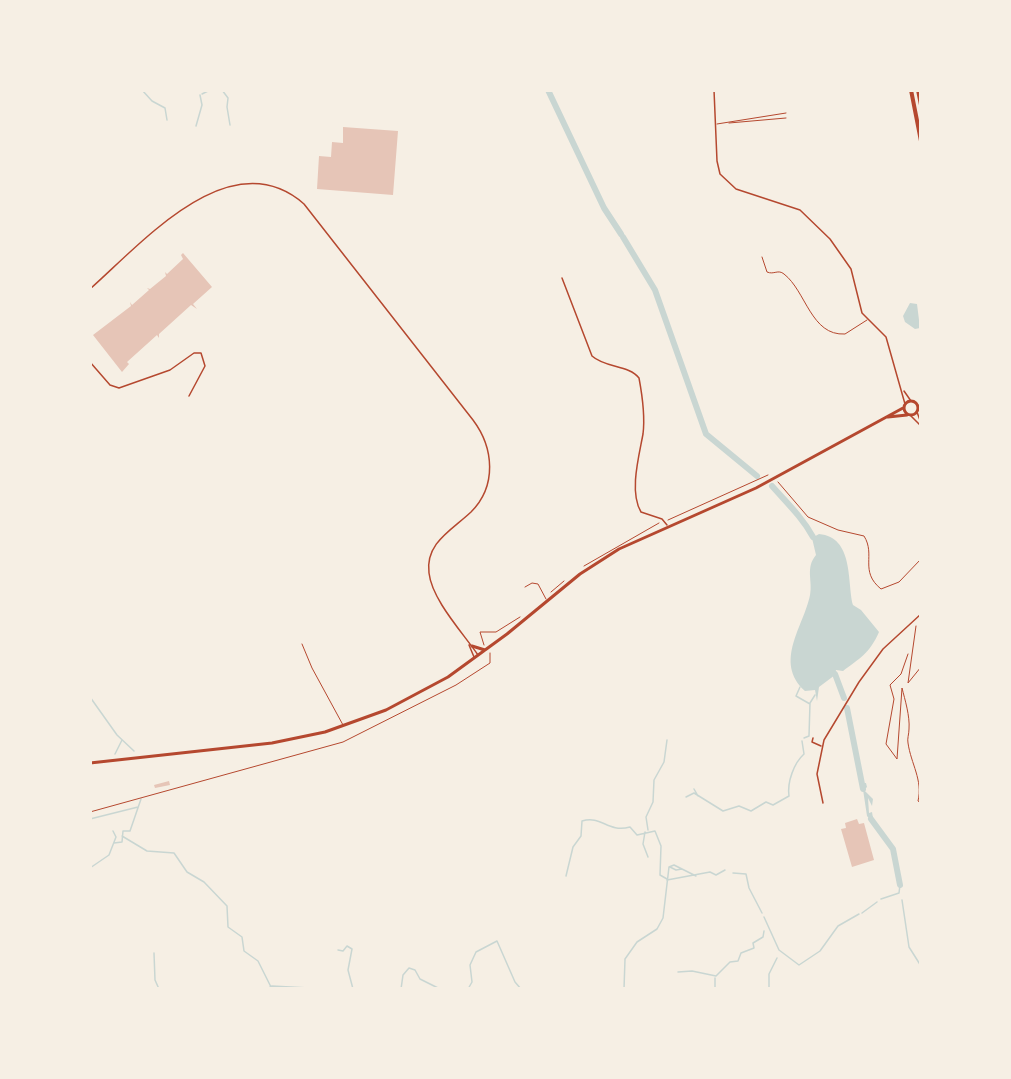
<!DOCTYPE html>
<style>
body{margin:0}
#map{position:relative;width:1011px;height:1079px;overflow:hidden;background:#f6efe4;font-family:Manrope,sans-serif}
canvas{display:block}
.frame{position:absolute;inset:0;border:92px solid #f6efe4;pointer-events:none}
</style>
<div id="map">
<canvas width="1011" height="1079"></canvas>
<div class="frame"></div>
</div>
<script>
const ctx = document.querySelector('canvas').getContext('2d');
ctx.lineJoin = 'round';
function fillPath(path, color) {
  ctx.fillStyle = color;
  ctx.fill(path, 'evenodd');
}
function strokePath(path, color, width, dash) {
  ctx.strokeStyle = color;
  ctx.lineWidth = width;
  ctx.lineCap = dash ? 'butt' : 'round';
  ctx.setLineDash(dash || []);
  ctx.stroke(path);
}
const water = new Path2D(`
 M910,303L917,304L920,328L915,329L905,322L903,316Z
 M819,534C854,537 847,582 853,605L861,610L879,632C870,653 859,659 843,671L836,670L835,675L819,687L817,701L815,690L805,691C773,662 804,626 810,595C813,581 805,568 816,555L812,538Z
 M862,783H866L867,787L864,790L873,799L872,806L868,798L869,813L872,812L874,824L867,816Z`);
const stream = new Path2D(`
 M142,90L152,101L165,108L167,120
 M222,90L228,98L227,107L230,125
 M202,94L210,90
 M196,126L202,105L200,95
 M800,687L796,696L810,704
 M90,697L117,735L134,751
 M804,738L809,736L810,703L815,695
 M115,754L122,740
 M694,789L698,796
 M686,797L694,793L723,811L739,806L751,811L766,802L773,805L789,796C787,782 794,763 804,754L802,741
 M90,819L138,807
 M648,830L646,817L653,802L654,780L664,762L667,740
 M645,832L643,844L648,857
 M122,836L147,851L174,853L187,872L204,882L227,906L228,927L242,937L244,951L258,961L272,989
 M114,843L122,842L123,831H130L141,799
 M670,867L676,870L682,869
 M90,868L109,855L116,837L113,831
 M733,873L746,874L749,888L762,913
 M566,876L573,847L581,836L582,821C602,815 607,833 630,827L637,835L655,831L661,846L660,875L667,879
 M667,880L710,872L716,875L725,870
 M881,899L899,893L900,885
 M902,900L909,947L921,966
 M862,913L877,902
 M764,917L779,950L799,965L820,951L838,926L859,914
 M338,950L343,951L347,946L352,949L348,970L353,989
 M154,953L155,980L159,989
 M678,972L692,971L716,976L730,962L738,961L741,953L754,948L753,943L763,937L764,931
 M715,978V989
 M267,989L272,986L309,988
 M401,989L403,975L409,968L415,970L420,979L440,989
 M468,989L472,982L470,965L476,952L497,941L515,982L521,989
 M624,989L625,959L637,942L657,929L663,918L669,867L674,865L696,876
 M769,989V974L777,958`);
const river = new Path2D(`
 M548,90L604,208L621,234
 M623,237L655,290L706,434L757,476
 M772,486C787,503 802,517 813,537
 M835,674L844,698
 M847,708L863,789
 M871,819L893,849L900,885`);
const building = new Path2D(`
 M343,127L398,131L393,195L317,189L319,156L331,157L332,142L343,143Z
 M183,253L212,287L193,304L197,309L191,305L159,334V338L157,335L127,362L129,364L122,372L93,335L131,306L130,302L132,305L149,290L147,288L150,289L166,276L165,272L167,274L183,259L181,255Z
 M169,781L170,785L155,788L154,785Z
 M857,819L859,824L864,823L874,860L852,867L841,829L846,828L845,823Z`);
const path = new Path2D(`
 M778,482L808,517L838,530L864,536C876,555 859,571 881,589L899,582L921,559
 M668,520L768,475
 M584,566L659,523
 M551,592L564,581
 M916,626L908,683L921,667
 M484,645L480,632H496L520,617
 M908,654L901,674L890,685L894,699L886,744L897,759L902,688C905,700 910,716 909,729C909,734 907,739 908,743C911,764 923,780 918,801L921,803
 M90,812L343,742L456,685L490,663V653`);
const service = new Path2D(`
 M729,123L786,118
 M717,124L786,113
 M762,257L767,272C774,275 778,269 784,274C806,291 811,336 845,334L867,320
 M525,587L532,583L538,584L546,599
 M302,644L312,668L343,725`);
const minor = new Path2D(`
 M714,90L717,161L720,174L736,189L800,210L830,239L851,269L862,313L886,337L905,404
 M562,278L592,356C605,368 629,365 639,378C642,394 645,418 643,434C639,456 629,492 641,512L662,519L667,525
 M90,289C143,242 231,140 304,204L473,420C494,448 497,486 471,512C452,530 425,543 429,573C432,600 463,633 478,655
 M90,362L110,385L119,388L170,370L194,353H201L205,366L189,396
 M904,391L911,401
 M917,412L921,423
 M911,416L921,426
 M469,645L474,657
 M813,738L812,742L821,746
 M823,803L817,774L824,740L859,682L883,649L921,614`);
const primary = new Path2D(`
 M904 408a7 7 0 1 1 14 0a7 7 0 1 1-14 0Z
 M888,417L907,415
 M472,646L485,650
 M90,763L272,743L325,732L386,710L448,677L507,634L580,574L619,549L756,488L903,408`);
const motorway = new Path2D(`
 M911,90L921,141
 M918,90L921,105`);
fillPath(water, '#c9d6d2');
strokePath(stream, '#c9d6d2', 1.5);
strokePath(river, '#c9d6d2', 6);
fillPath(building, '#e6c5b7');
strokePath(path, '#b5482f', 1);
strokePath(service, '#b5482f', 1);
strokePath(minor, '#b5482f', 1.5);
strokePath(primary, '#b5482f', 3);
strokePath(motorway, '#b5482f', 4);
</script>
